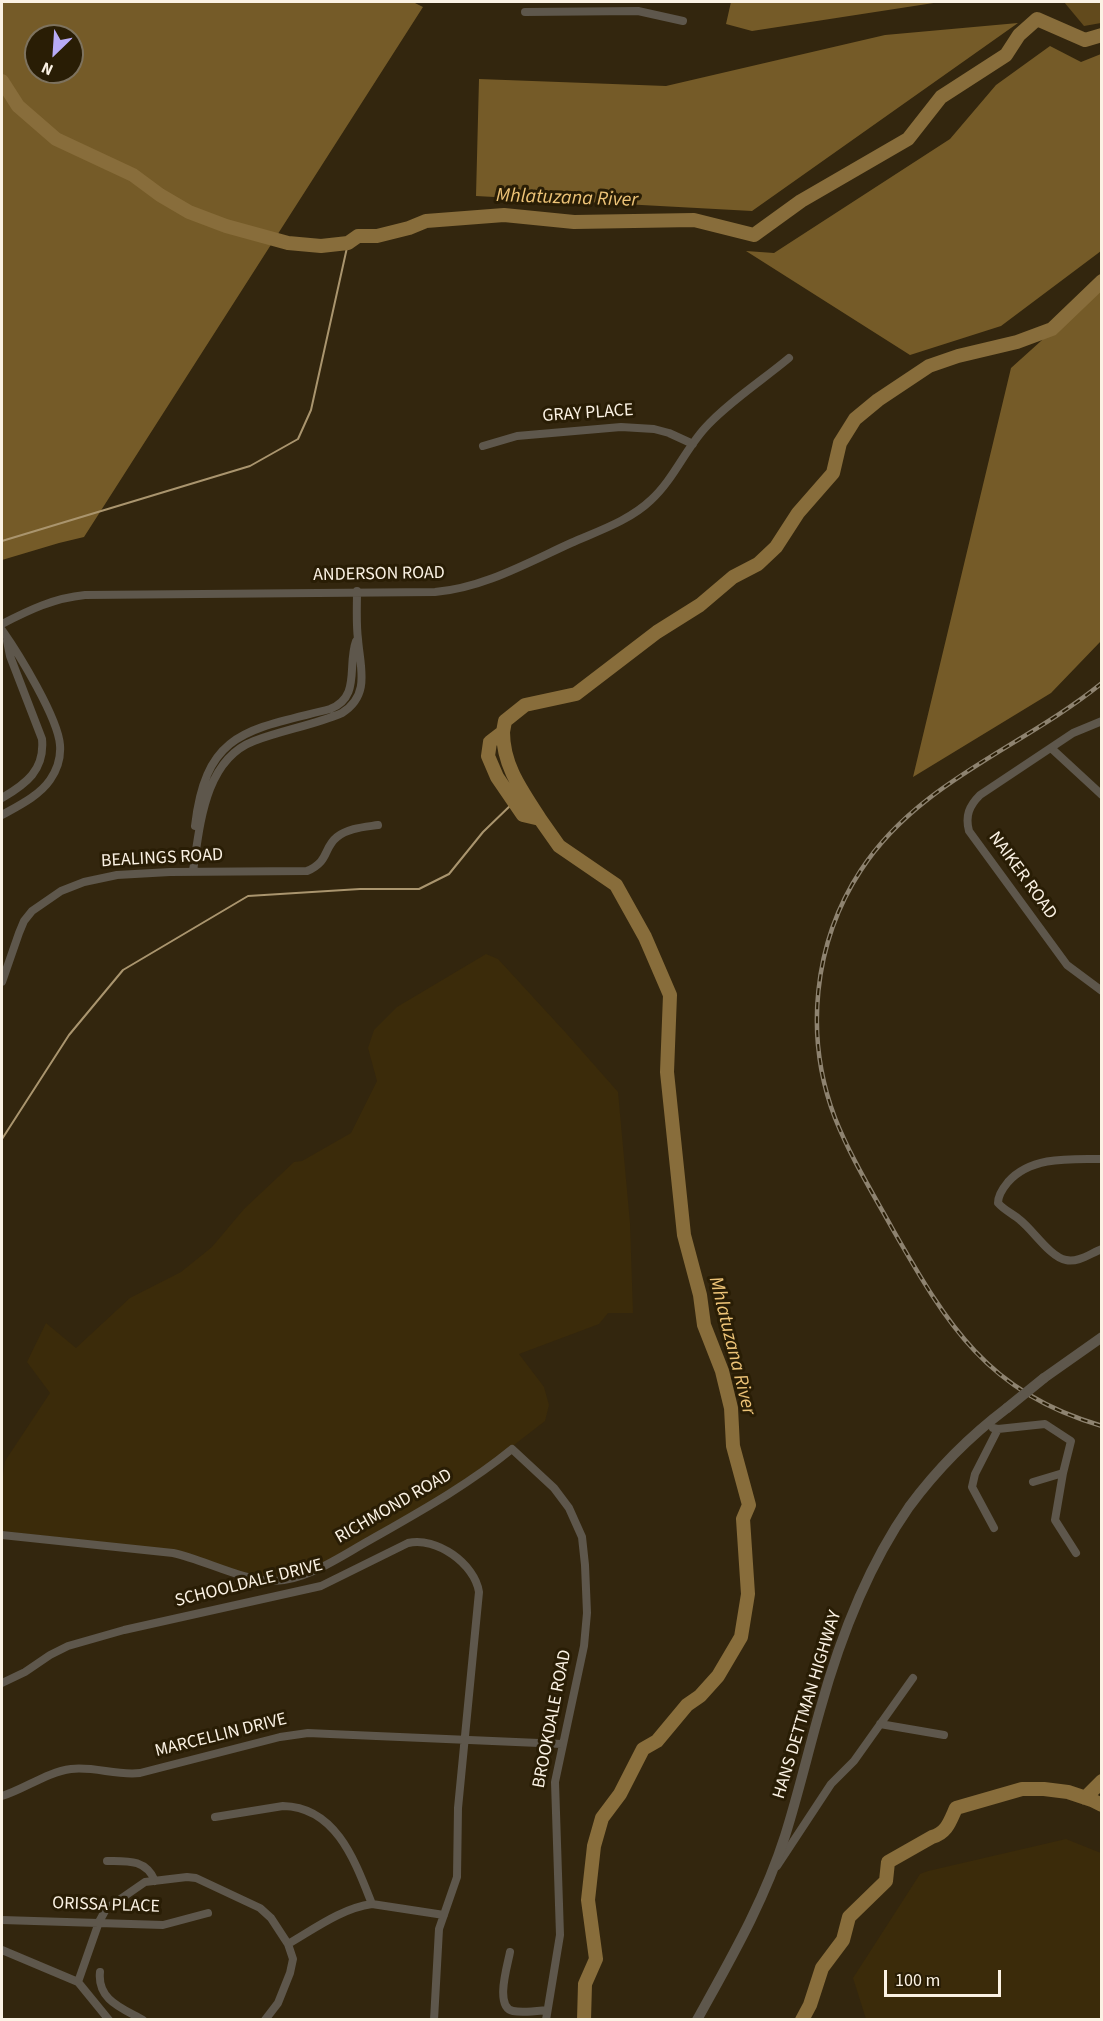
<!DOCTYPE html>
<style>
body{margin:0}
#map{position:relative;width:1103px;height:2021px;overflow:hidden;background:#33260e;font-family:"Source Sans 3",sans-serif}
canvas{display:block}
.frame{position:absolute;inset:0;border:3px solid #fbf2e4;pointer-events:none}
.north{position:absolute;left:24px;top:24px;width:60px;height:60px;box-sizing:border-box;background:#291d05;border:2px solid #7d725e;border-radius:50%;rotate:205deg;font-size:16px;font-weight:700;line-height:24px;text-align:center;color:#fbf2e4}
.north::after{content:'';display:block;margin:auto;width:21px;height:27px;background:#b8abf7;clip-path:polygon(50% 0,100% 100%,50% 72%,0 100%)}
.scale{position:absolute;left:884px;top:1970px;width:117px;height:27px;box-sizing:border-box;border:3px solid #fbf2e4;border-top:0;padding-left:8px;font-size:18px;line-height:21px;white-space:nowrap;color:#fbf2e4;-webkit-text-stroke:4px #291d05;paint-order:stroke}
</style>
<div id="map">
<canvas width="1103" height="2021"></canvas>
<div class="frame"></div>
<div class="north">N</div>
<div class="scale">100 m</div>
</div>
<script>
const ctx = document.querySelector('canvas').getContext('2d');
ctx.lineJoin = 'round';
function fillPath(path, color) {
  ctx.fillStyle = color;
  ctx.fill(path, 'evenodd');
}
function strokePath(path, color, width, dash) {
  ctx.strokeStyle = color;
  ctx.lineWidth = width;
  ctx.lineCap = dash ? 'butt' : 'round';
  ctx.setLineDash(dash || []);
  ctx.stroke(path);
}
function write(font, color, halo, rows, align = 'center') {
  ctx.font = font + ' "Source Sans 3",sans-serif';
  ctx.lineWidth = 6;
  ctx.setLineDash([]);
  ctx.textBaseline = 'middle';
  ctx.strokeStyle = halo;
  ctx.fillStyle = color;
  for (const [text, x, y, turn = 0] of rows) {
    ctx.save();
    ctx.translate(x, y);
    ctx.rotate((+turn || 0) * Math.PI / 180);
    ctx.textAlign = isNaN(turn) ? turn : align;
    if (halo) ctx.strokeText(text, 0, 0);
    ctx.fillText(text, 0, 0);
    ctx.restore();
  }
}
const built = new Path2D(`
 M486,954L498,959L566,1033L618,1092L630,1223L633,1313H608L599,1324L519,1354L544,1387L549,1405L545,1421L474,1476L338,1558L290,1578H260L172,1550L2,1531V1483L5,1461L50,1393L27,1362L46,1323L76,1348L130,1298L181,1272L212,1247L244,1209L294,1162L302,1161L351,1133L377,1081L368,1048L374,1030L397,1007Z
 M1066,1839L1101,1853V2019H866L853,1978L920,1874L928,1871Z`);
const green = new Path2D(`
 M1064,2H1101V23L1084,26Z`);
const forest = new Path2D(`
 M2,2H413L423,7L84,537L59,543L2,560ZM36,36H72V72H36Z
 M731,2H940L752,31L726,24Z
 M1018,23L752,211L476,196L479,79L666,86L885,35Z
 M1050,46L1081,62L1101,54V251L1001,326L910,355L746,251L774,253L950,139L996,85Z
 M1101,287V641L1051,693L913,777L1011,368Z`);
const stream = new Path2D(`
 M2,541L250,466L298,439L311,410L348,243
 M2,1139L69,1035L123,970L248,896L360,889H419L449,874L483,832L514,802`);
const river = new Path2D(`
 M2,81L18,106L56,139L133,175L160,195L189,212L226,226L288,243L321,246L348,243L358,236H377L409,228L426,221L504,215L574,222L694,220L754,235L801,201L908,139L941,97L1006,55L1019,35L1037,19L1085,40L1102,35
 M503,732C503,766 522,791 540,819
 M1085,1798L1102,1781
 M584,2020L585,1984L596,1959L588,1900L594,1846L602,1818L620,1794L643,1749L657,1741L687,1705L700,1696L718,1676L741,1637L748,1594L743,1519L749,1505L733,1446L731,1408L722,1371L704,1325L700,1295L684,1235L667,1072L670,995L645,937L616,885L559,846L540,819L523,815L497,777L488,756L490,742L503,732L505,721L525,705L576,694L657,632L700,605L733,577L758,564L776,547L798,513L833,473L840,443L855,419L878,400L929,366L958,356L1017,342L1052,329L1102,281
 M802,2020L810,2005L822,1968L843,1940L849,1917L886,1881L888,1862L932,1837C947,1833 950,1821 956,1808L1022,1789H1044L1068,1792L1092,1800L1102,1805`);
const minor = new Path2D(`
 M525,12L638,11L683,21
 M483,446L517,436L621,427L654,429L669,433L693,444
 M2,624C29,610 54,598 85,595L435,592C483,588 527,563 571,543C598,531 629,521 651,500C673,480 685,450 705,428C726,404 764,379 789,358
 M2,630C19,654 58,718 60,745C61,758 57,770 50,780C39,796 18,806 2,815
 M1102,721L1073,733L980,795C969,806 965,816 969,831L1067,965L1102,991
 M1051,748L1102,795
 M2,798C26,784 45,770 42,739L10,656L7,641
 M195,826C206,730 249,730 330,709C361,697 347,666 356,641
 M193,871C200,826 204,760 254,741C283,730 314,725 342,713C371,695 360,667 358,639C356,624 357,607 357,591
 M2,982L19,933L24,921L32,911L61,891L84,882L117,875L170,872L307,871C330,861 323,848 337,837C348,828 365,827 378,825
 M1102,1159C1070,1159 1031,1156 1008,1182C1003,1188 998,1195 998,1203C1004,1210 1013,1214 1020,1220C1033,1230 1050,1257 1066,1260C1078,1263 1091,1253 1102,1249
 M993,1428L998,1429L975,1474L972,1487L994,1528
 M998,1429L1045,1424L1071,1441L1063,1473L1033,1482
 M1063,1473L1055,1520L1076,1553
 M2,1535L173,1553C205,1560 243,1581 274,1581C308,1580 341,1556 370,1540C419,1512 468,1485 512,1449L554,1488L569,1508L582,1537L585,1565L587,1613L584,1646L555,1782L560,1935L546,2020
 M2,1683L25,1672L50,1655L68,1646L124,1630L321,1586L408,1543C436,1536 475,1564 479,1592L458,1808L457,1877L439,1929L434,2020
 M880,1724L944,1735
 M2,1796C25,1789 47,1772 71,1769C94,1766 117,1776 140,1773L280,1737L308,1733L330,1734L562,1744
 M215,1817L283,1806C336,1807 355,1861 372,1904
 M107,1861C127,1861 146,1859 155,1881
 M777,1866L831,1784L854,1761L913,1678
 M2,1920L163,1925L208,1913
 M288,1944C314,1929 342,1908 372,1904L444,1915
 M2,1950L78,1982L109,2020
 M510,1952C508,1964 494,2007 513,2011C523,2013 537,2011 547,2010
 M100,1972C97,2000 122,2008 143,2020
 M78,1982L99,1922L106,1909L145,1882L187,1877L196,1878L260,1908L271,1918L288,1944L293,1959L290,1973L278,2003L265,2020`);
const tertiary = new Path2D(`
 M1044,1378L1102,1337
 M697,2020C730,1960 764,1902 785,1836C798,1795 808,1752 820,1710C839,1641 868,1566 909,1507C937,1469 970,1436 1007,1408`);
const rail = new Path2D(`
 M1102,683C1022,748 919,781 861,870C813,943 804,1037 835,1118C850,1156 872,1192 892,1228C948,1326 987,1392 1102,1426`);
const tertiaryBridge = new Path2D(`
 M1007,1408L1044,1378`);
const streetNames = [
 ["GRAY PLACE",588,414,-4],
 ["ANDERSON ROAD",379,575,-1],
 ["BEALINGS ROAD",162,859,-3],
 ["NAIKER ROAD",1022,876,54],
 ["RICHMOND ROAD",394,1507,-30],
 ["SCHOOLDALE DRIVE",249,1584,-14],
 ["HANS DETTMAN HIGHWAY",808,1705,-73],
 ["BROOKDALE ROAD",553,1719,-79],
 ["MARCELLIN DRIVE",221,1736,-14],
 ["ORISSA PLACE",106,1906,2]
];
const waterNames = [
 ["Mhlatuzana River",567,199,2],
 ["Mhlatuzana River",731,1346,76]
];
fillPath(built, '#3b2b0a');
fillPath(green, '#624a1c');
fillPath(forest, '#755b28');
strokePath(stream, '#aa956e', 2);
strokePath(river, '#886d3b', 14);
strokePath(minor, '#5e574c', 8);
strokePath(tertiary, '#5e574c', 10);
strokePath(rail, '#8e8370', 4.5);
strokePath(rail, '#291d05', 2, [7]);
strokePath(tertiaryBridge, '#5e574c', 10);
write('18px', '#fbf2e4', '#291d05', streetNames);
write('italic 20px', '#edc377', '#291d05', waterNames);
</script>
